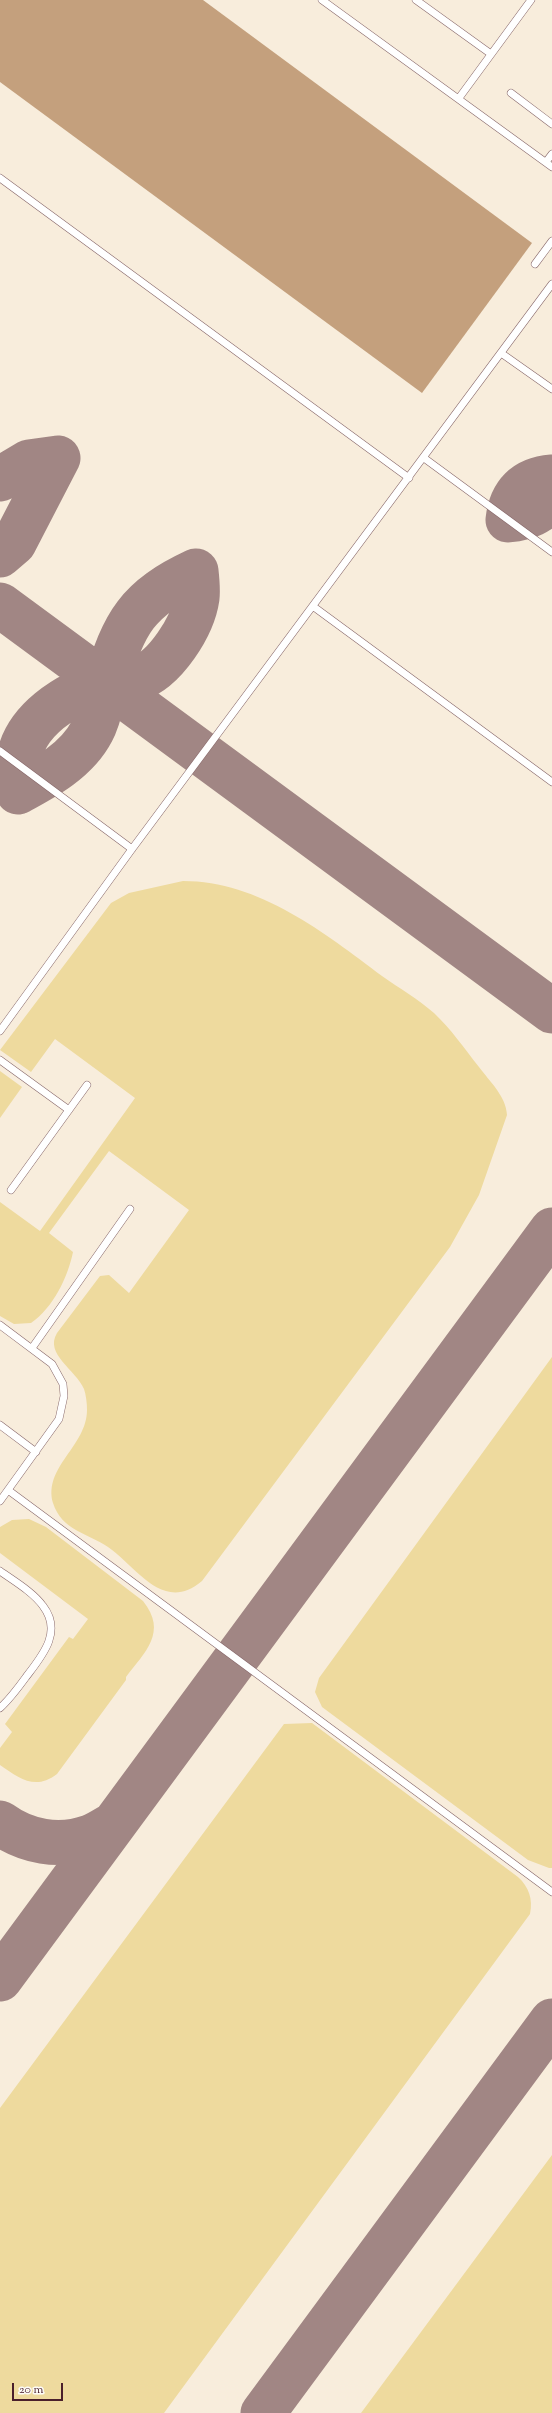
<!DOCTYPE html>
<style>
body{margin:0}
#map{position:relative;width:552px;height:2413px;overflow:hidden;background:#f8eddc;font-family:"Sorts Mill Goudy",serif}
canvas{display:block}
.scale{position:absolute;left:12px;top:2383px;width:51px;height:18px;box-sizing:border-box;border:2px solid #4a1f2b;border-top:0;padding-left:5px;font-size:12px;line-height:14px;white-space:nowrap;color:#4a1f2b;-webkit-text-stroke:3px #fdfcf7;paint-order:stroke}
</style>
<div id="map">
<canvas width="552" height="2413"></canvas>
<div class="scale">20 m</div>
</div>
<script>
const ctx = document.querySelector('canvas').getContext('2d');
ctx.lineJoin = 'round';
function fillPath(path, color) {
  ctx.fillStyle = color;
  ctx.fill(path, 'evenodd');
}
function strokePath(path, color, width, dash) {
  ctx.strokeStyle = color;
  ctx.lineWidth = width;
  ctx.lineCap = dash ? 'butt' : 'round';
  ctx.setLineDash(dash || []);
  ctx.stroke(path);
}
const sand = new Path2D(`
 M183,881C259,881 325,933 382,976C399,988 418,999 434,1013C451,1029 464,1048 479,1067C490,1082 506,1096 507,1115L479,1195L450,1247L202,1581C163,1614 137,1567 108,1547C88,1533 62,1531 53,1503C43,1467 87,1446 87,1410C87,1403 86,1395 84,1389C76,1370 44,1354 57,1333L100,1276L109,1275L129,1293L189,1210L109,1151L49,1233L73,1252C68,1277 53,1308 31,1323L14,1324L0,1316V1202L40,1231L135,1098L55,1039L31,1072L0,1050L111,903L129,893Z
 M0,1071L22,1087L0,1118Z
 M552,1357V1868H549L528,1860L322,1707L315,1692L319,1678Z
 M29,1519L46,1527L143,1601C168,1632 145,1652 126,1677V1680L57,1774C35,1791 19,1778 0,1765V1748L12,1732L5,1724L69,1637L73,1639L88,1619L0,1553V1527L12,1520Z
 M312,1723L518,1877C529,1887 533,1899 530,1914L164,2413H0V2108L284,1724Z
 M552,2155V2413H361Z`);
const taxiway = new Path2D(`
 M552,477C525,479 511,494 508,520C526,518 542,513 552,497
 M0,479L29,462L58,458
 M0,555L14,543L58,458
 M0,605L552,1011
 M18,792C46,777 77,760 92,731C100,717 102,699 106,684C123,623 138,598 196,571C197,580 198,590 197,598C193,626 165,670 137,679C128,682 117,680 107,682C68,692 22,721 18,764C17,773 18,783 18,792
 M0,1823C26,1842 59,1848 90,1837C98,1834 107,1828 114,1824
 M0,1979L552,1230
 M263,2413L552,2021`);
const building = new Path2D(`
 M0,0H203L532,243L422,393L0,82Z`);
const lane = new Path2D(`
 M322,0L552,167
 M416,0L491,54
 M511,93L552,124
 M459,98L531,0
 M546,162L552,154
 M0,178L409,478
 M535,264L552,241
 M501,353L552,389
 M424,458L552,552
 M314,607L552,782
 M0,751L132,849
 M0,1031L132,849L552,284
 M0,1060L69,1110
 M11,1190L87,1085
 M0,1325L52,1364L63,1384L64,1396L59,1419L0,1501
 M32,1348L130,1209
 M0,1425L36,1452
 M8,1490L552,1892
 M0,1571C14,1581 33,1592 43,1606C63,1632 42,1656 26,1677C18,1688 10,1699 0,1708`);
fillPath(sand, '#eeda9e');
strokePath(taxiway, '#a18684', 45);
fillPath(building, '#c4a07d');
strokePath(lane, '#876769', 8);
strokePath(lane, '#fff', 7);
</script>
